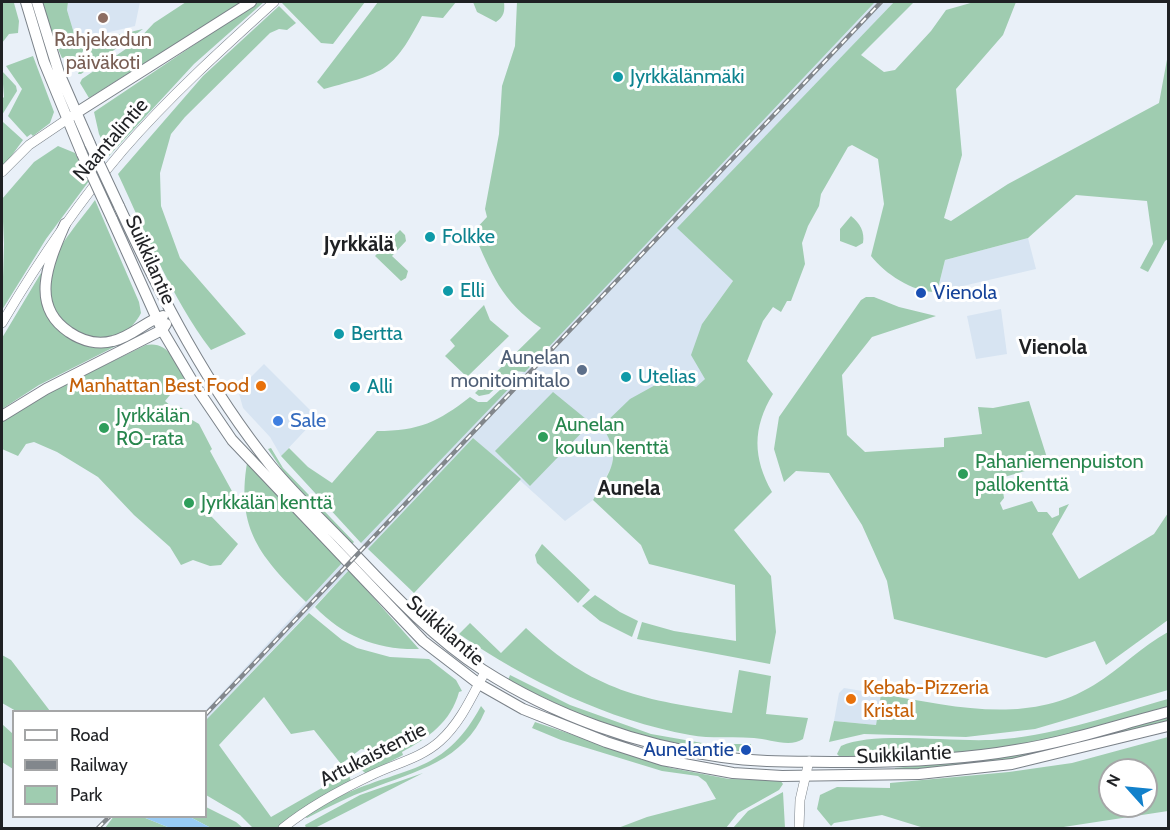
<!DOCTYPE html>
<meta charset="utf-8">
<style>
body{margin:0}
#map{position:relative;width:1170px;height:830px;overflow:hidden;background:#e9f0f8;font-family:Cabin,sans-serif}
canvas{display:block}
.frame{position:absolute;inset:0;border:3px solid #1f2124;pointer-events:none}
.legend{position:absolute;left:12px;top:710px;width:195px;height:108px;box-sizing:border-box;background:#fff;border:2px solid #a5a6a7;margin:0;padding:8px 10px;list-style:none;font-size:18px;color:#1f2124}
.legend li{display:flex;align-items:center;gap:12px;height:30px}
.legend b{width:30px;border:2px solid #a5a6a7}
.north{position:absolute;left:1098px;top:758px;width:60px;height:60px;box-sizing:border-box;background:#fff;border:2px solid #a5a6a7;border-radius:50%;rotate:297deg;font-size:16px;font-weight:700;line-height:24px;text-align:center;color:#1f2124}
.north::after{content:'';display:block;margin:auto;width:21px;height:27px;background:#1281cb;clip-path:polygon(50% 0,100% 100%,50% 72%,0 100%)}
</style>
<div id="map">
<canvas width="1170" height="830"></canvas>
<div class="frame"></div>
<ul class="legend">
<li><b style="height:8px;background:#fff"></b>Road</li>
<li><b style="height:8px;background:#82878c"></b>Railway</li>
<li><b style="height:16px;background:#9fccb0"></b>Park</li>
</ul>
<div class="north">N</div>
</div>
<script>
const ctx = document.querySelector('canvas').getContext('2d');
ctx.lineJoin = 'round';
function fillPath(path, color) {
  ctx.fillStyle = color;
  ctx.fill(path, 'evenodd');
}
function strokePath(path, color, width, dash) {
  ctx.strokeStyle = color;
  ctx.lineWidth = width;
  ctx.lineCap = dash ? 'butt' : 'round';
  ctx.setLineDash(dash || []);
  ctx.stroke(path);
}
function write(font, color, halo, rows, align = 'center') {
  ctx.font = font + ' Cabin,sans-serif';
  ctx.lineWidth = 6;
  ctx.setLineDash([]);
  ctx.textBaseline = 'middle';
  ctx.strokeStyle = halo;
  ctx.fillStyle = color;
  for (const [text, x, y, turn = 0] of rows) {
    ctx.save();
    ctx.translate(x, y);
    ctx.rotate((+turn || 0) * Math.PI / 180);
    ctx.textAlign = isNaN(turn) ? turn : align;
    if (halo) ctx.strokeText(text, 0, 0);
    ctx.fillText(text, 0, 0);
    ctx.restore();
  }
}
const built = new Path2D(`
 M68,2H140L135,26L76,40L67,10Z
 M875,2H894L678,228L733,281L702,324L705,379L696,387L602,426L614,444L612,466L593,500L565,521L473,438L368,549L361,543Z
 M1028,238L1036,269L937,292L945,260Z
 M1001,309L1007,354L976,359L967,316Z
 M264,364L315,415V420L281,456L270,437L243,408L238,390Z
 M342,563L349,570L206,720L204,712Z
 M844,688L881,694L876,725L834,721L839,693Z`);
const green = new Path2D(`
 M2,2H18L14,3L19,21L18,33L9,34L2,43Z
 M42,2H68L67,10L76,40L56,45Z
 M186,2H242L89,98L80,83L82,79L136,42L154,23Z
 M258,2H264L194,64L109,156L99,134L94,112Z
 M284,2H365L333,44L321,43L282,3Z
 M378,2H456L443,18L422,16C392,73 385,72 324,89L317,82Z
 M473,2H504C505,11 504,17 496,22L477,12Z
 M517,2H875L525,372L514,371L489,394L479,396L475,393L541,328C501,301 492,274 473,232L487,217L485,209L499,134L502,86L515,46Z
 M894,2H914L861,55L884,72L895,70L931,31L946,10L974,2H1016L1003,35L956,89L962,155L944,218L951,221L1008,184L1159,103L1168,54V239L1165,241L1148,272L1140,268L1153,244L1147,201L1076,195L1028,238L945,260L937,292C914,293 885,274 871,256L884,204L878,159L852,145L848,147L821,194L819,206L808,226L802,243L805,264L791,301H787L781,312L773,307L763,321L747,361L773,394C752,428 753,458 772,492L734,530L771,576L776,632L770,664L637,639L642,622L674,631L736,641L735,585L649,564L641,545L593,500C611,469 623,459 602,426L630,399L668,378L696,387L705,379L691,355L702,324L733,281L677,228Z
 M279,6L296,23L287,30L279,29L270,33L185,117L171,134L160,173L161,206L180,258L246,334L211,350C171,297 146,234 118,174L203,76Z
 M143,29L81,74H78L91,41Z
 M82,43L85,46L76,68L71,72L66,57L62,58L58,49Z
 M33,56L54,112L50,123L33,136L31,134L27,137L8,116L22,89L6,66Z
 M2,71L16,86L17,91L2,115V99L4,97Z
 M3,122L23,140L2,169V125Z
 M58,146L75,153L89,181L46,239L2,310L4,244L2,199L34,162Z
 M95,200L139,302L141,313C115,365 34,330 52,266C59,243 81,220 95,200Z
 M851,216C860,223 865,232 863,243L856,247L840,241V229Z
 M400,230L405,235L406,241L392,256L408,271L406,278L401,281L375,256Z
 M41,273V286L69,337L94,348L122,343L39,385L2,409V338Z
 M866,297H874L899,307L936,316L872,337L842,375L847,435L865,452L944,447V438L982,434L978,407L993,408L1029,401L1049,464L1001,478L1004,498L1000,503L1003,510L1032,501L1038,512H1047L1052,518L1059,515V508L1069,504L1052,534L1079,579L1154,534L1168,513V620L1106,665L1095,641L1046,658L894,619L887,581L862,525L829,473L796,471L784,482L774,449L779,417L861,300Z
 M484,305L490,320L509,336L467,377L445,356L455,346L450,340Z
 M146,345C168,341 175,361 185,377L165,401L172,407L183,408L177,412L184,418L187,417L199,424L212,449L210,451L233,493L210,515L238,544L221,565L210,566L193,560L181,565L170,547L134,515L98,477L57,452L34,442L26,444L18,456L2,449V419L40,397Z
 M515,376L520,377L361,543L281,456L289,448L308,467L332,483L377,431C419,431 438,422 470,397L478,402H487Z
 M553,392L591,423L530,486L495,451Z
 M473,438L521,479L414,593L368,549Z
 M271,448L283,468L354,542L351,545L284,473L268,449Z
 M247,463L342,563L306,602C261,557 236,530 247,463Z
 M542,544L590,590L578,603L537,563L535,555Z
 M349,570L419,649C377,650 344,637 315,607Z
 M595,595L620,612L638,621L632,637L600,621L582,606Z
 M309,613L342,640L357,648L390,657L429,659L456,680L462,691L459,692C451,722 428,738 402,752L403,755L366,774L361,769L382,757L377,751L361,749L341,764L314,730L291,734L264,697L219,745L271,817L348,773L352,783L292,816L277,828H253L240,815L206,795V720Z
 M470,623L501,653L526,628C594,692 643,700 732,713L739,670L771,676L766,714L808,718L803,739C790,748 769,739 754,738C733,736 711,739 690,735C608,720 527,681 459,634Z
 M1168,632V690L1035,729L966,737L864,734L829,742L834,721L876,725L881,694C953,706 1027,726 1094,685C1120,669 1142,646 1168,632Z
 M2,655L11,660L50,711H16L2,703Z
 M510,675L570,705L651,734L708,744H751V747L740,746L739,751C670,758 569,711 508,680Z
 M1168,699V708C1123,719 1077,734 1031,743C968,755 903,756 839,756L837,754L841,746C876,730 960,744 1004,739C1060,734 1115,714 1168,699Z
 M481,706L485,711C464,761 416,771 370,789C348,797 328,807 307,818L305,817C321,807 337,796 354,790C413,766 447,769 481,706Z
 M1168,717V721L1038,755L965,766L895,771V768L965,761Z
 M535,722L671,768L729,779L780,780L783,784L779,790L738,813L726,828H618L647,817L716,799L706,782L698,776L662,771L561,740L532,728Z
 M2,724L13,734V769L2,762Z
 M1168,737V811L1057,828H924L882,815L834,823L831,826L817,809L820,795L837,787L890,788V783L1009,772L1072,763ZM1110,770H1146V806H1110Z
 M423,773L315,828H306L305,825L360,795Z
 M783,792L785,828H733L748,811Z
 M206,807L236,822L243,828H211L190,817L206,816Z
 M114,816L143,817L170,828H105Z`);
const water = new Path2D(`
 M143,817H190L211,828H170Z`);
const secondary = new Path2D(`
 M2,172L29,145L72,116
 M2,323C38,262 77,204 123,150C169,97 222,49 274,2
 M283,828C310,806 342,789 374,774C397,763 421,758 440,741C461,722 472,696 485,672
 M799,828L800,800L809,761`);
const primary = new Path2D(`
 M26,2L44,62L82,154
 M37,2L59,73L90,144
 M76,113L251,2
 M119,206C161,297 208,388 271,466C295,495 322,520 348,547C390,591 432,637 483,670C553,715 639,746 722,757C763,763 805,761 846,762C903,762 960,760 1016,750C1067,742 1118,725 1168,712
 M112,219L162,330L194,384L232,440L423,641L479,684L523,709L606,742L662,760L733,773L782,776L919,774L1012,764L1168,726
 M65,224C50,259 28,305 69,332C82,341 98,345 113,341C132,337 145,321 163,316
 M2,416L46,389L162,330L166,324`);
const rail = new Path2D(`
 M206,714L881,2
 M98,828L110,816`);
const primaryBridge = new Path2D(`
 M90,144L119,206
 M82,154L112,219`);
const markers = [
 [103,18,6,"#8d6e63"],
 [618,77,6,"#0f9aa8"],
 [430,237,6,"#0f9aa8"],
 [448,291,6,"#0f9aa8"],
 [921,293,6,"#1a4fb4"],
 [339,334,6,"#0f9aa8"],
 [582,370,6,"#5c6f8a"],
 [626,377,6,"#0f9aa8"],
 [261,386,6,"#e8710a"],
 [355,387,6,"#0f9aa8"],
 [278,421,6,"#3f7fe0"],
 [104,428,6,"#2e9e5b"],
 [543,437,6,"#2e9e5b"],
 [963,474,6,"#2e9e5b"],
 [189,503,6,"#2e9e5b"],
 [851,699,6,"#e8710a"],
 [746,750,6,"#1a4fb4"]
];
const educationNames = [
 ["Rahjekadun",103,40],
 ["päiväkoti",103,63]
];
const cultureNames = [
 ["Jyrkkälänmäki",630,77],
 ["Folkke",442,237],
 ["Elli",460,291],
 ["Bertta",351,334],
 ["Utelias",638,377],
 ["Alli",367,387]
];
const streetNames = [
 ["Naantalintie",111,140,-49],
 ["Suikkilantie",150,260,66],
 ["Suikkilantie",445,631,41],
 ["Artukaistentie",373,755,-27],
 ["Suikkilantie",904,755,-3]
];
const transitNames = [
 ["Vienola",933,293],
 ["Aunelantie",734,750,"right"]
];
const serviceNames = [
 ["Aunelan",570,358],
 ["monitoimitalo",570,381]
];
const foodNames = [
 ["Manhattan Best Food",249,386],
 ["Kebab-Pizzeria",863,688,"left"],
 ["Kristal",863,711,"left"]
];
const leisureNames = [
 ["Jyrkkälän",116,416],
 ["RO-rata",116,439],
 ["Aunelan",555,425],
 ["koulun kenttä",555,448],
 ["Pahaniemenpuiston",975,462],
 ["pallokenttä",975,485],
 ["Jyrkkälän kenttä",201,503]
];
const shopNames = [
 ["Sale",290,421]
];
const neighbourhoodNames = [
 ["Jyrkkälä",359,245],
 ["Vienola",1053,348],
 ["Aunela",629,489]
];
fillPath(built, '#d7e4f2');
fillPath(green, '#9fccb0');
fillPath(water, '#98cbf4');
strokePath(secondary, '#7b8289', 10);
strokePath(primary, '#7b8289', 12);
strokePath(secondary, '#fff', 9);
strokePath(primary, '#fff', 10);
strokePath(rail, '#82878c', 4.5);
strokePath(rail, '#fff', 2, [7]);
strokePath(primaryBridge, '#7b8289', 12, []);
strokePath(primaryBridge, '#fff', 10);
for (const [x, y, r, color] of markers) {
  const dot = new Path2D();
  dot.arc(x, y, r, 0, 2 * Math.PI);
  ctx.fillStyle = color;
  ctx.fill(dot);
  strokePath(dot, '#fff', 2);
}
write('20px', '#785e54', '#fff', educationNames);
write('20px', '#0d838f', '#fff', cultureNames, 'left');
write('20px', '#1f2124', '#fff', streetNames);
write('20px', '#164399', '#fff', transitNames, 'left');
write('20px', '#4e5e75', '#fff', serviceNames, 'right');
write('20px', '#c56008', '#fff', foodNames, 'right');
write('20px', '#27864d', '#fff', leisureNames, 'left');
write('20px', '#366cbe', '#fff', shopNames, 'left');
write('bold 21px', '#1f2124', '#fff', neighbourhoodNames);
</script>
